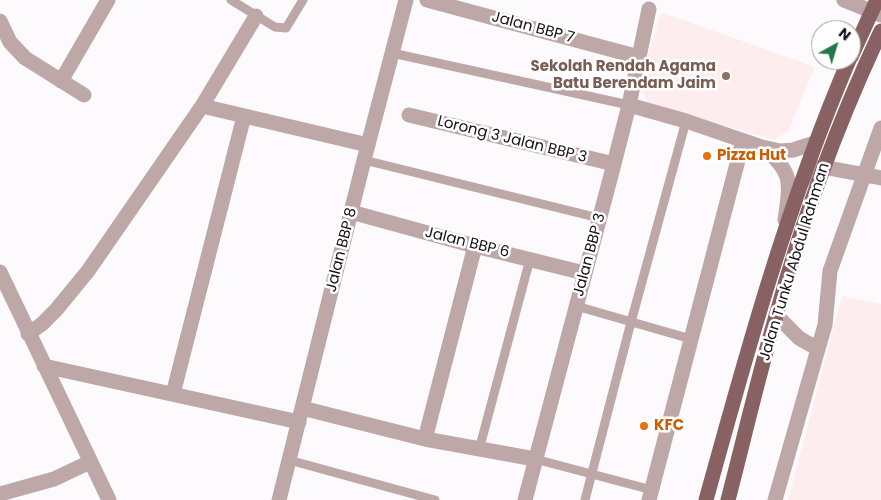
<!DOCTYPE html>
<style>
body{margin:0}
#map{position:relative;width:881px;height:500px;overflow:hidden;background:#fdfafe;font-family:Poppins,sans-serif}
canvas{display:block}
.north{position:absolute;left:811px;top:20px;width:50px;height:50px;box-sizing:border-box;background:#fff;border:1px solid #a2a0a3;border-radius:50%;rotate:39deg;font-size:14px;font-weight:700;line-height:20px;text-align:center;color:#161118}
.north::after{content:'';display:block;margin:auto;width:18px;height:22px;background:#257749;clip-path:polygon(50% 0,100% 100%,50% 72%,0 100%)}
</style>
<div id="map">
<canvas width="881" height="500"></canvas>
<div class="north">N</div>
</div>
<script>
const ctx = document.querySelector('canvas').getContext('2d');
ctx.lineJoin = 'round';
function fillPath(path, color) {
  ctx.fillStyle = color;
  ctx.fill(path, 'evenodd');
}
function strokePath(path, color, width, dash) {
  ctx.strokeStyle = color;
  ctx.lineWidth = width;
  ctx.lineCap = dash ? 'butt' : 'round';
  ctx.setLineDash(dash || []);
  ctx.stroke(path);
}
function write(font, color, halo, rows, align = 'center') {
  ctx.font = font + ' Poppins,sans-serif';
  ctx.lineWidth = 5;
  ctx.setLineDash([]);
  ctx.textBaseline = 'middle';
  ctx.strokeStyle = halo;
  ctx.fillStyle = color;
  for (const [text, x, y, turn = 0] of rows) {
    ctx.save();
    ctx.translate(x, y);
    ctx.rotate((+turn || 0) * Math.PI / 180);
    ctx.textAlign = isNaN(turn) ? turn : align;
    if (halo) ctx.strokeText(text, 0, 0);
    ctx.fillText(text, 0, 0);
    ctx.restore();
  }
}
const education = new Path2D(`
 M661,12L815,67L788,131L774,140L650,105L639,86Z
 M842,296L881,304V500H788Z`);
const lane = new Path2D(`
 M231,0L275,27L286,28L303,0
 M392,53L629,105
 M364,160L599,218
 M576,306L691,339
 M479,450L530,259
 M535,459L652,490
 M289,460L435,500
 M585,500L631,322L686,121`);
const street = new Path2D(`
 M427,0L639,57
 M844,0L881,15
 M0,21L10,42L25,58L84,95
 M61,81L108,0
 M629,105L686,121L762,147L780,151L793,150L815,143
 M202,106L368,145
 M409,115L614,164
 M763,148C794,172 790,183 785,220
 M802,182C809,172 810,167 823,167L881,178
 M351,212L475,246L584,273
 M0,272L109,500
 M28,334L42,324L56,310L88,271L202,106L256,16
 M818,349L825,325L830,271L881,128
 M44,366L299,422
 M173,394L244,116
 M302,408L425,439L535,459
 M425,439L475,246
 M0,494L54,479L90,462
 M279,500L364,160L406,0
 M525,500L614,164L629,105L649,9
 M649,500L743,141
 M775,500L818,349L799,338L776,315`);
const primary = new Path2D(`
 M851,57L877,0
 M706,500C747,351 788,202 849,60
 M728,500C744,439 758,377 776,316C803,218 838,122 881,31`);
const markers = [
 [726,76,5,"#8d6e63"],
 [707,156,5,"#e8710a"],
 [644,426,5,"#e8710a"]
];
const streetNames = [
 ["Jalan BBP 7",533,28,15],
 ["Lorong 3 Jalan BBP 3",512,140,14],
 ["Jalan BBP 6",467,243,14],
 ["Jalan BBP 8",342,250,-76],
 ["Jalan BBP 3",590,255,-75],
 ["Jalan Tunku Abdul Rahman",795,262,-73]
];
const educationNames = [
 ["Sekolah Rendah Agama",716,67],
 ["Batu Berendam Jaim",716,84]
];
const foodNames = [
 ["Pizza Hut",717,156],
 ["KFC",654,426]
];
fillPath(education, '#fdedee');
strokePath(lane, '#bea7a7', 9);
strokePath(street, '#bea7a7', 15);
strokePath(primary, '#886163', 15);
for (const [x, y, r, color] of markers) {
  const dot = new Path2D();
  dot.arc(x, y, r, 0, 2 * Math.PI);
  ctx.fillStyle = color;
  ctx.fill(dot);
  strokePath(dot, '#fff', 2);
}
write('15px', '#161118', '#fff', streetNames);
write('bold 15px', '#785e54', '#fff', educationNames, 'right');
write('bold 15px', '#c56008', '#fff', foodNames, 'left');
</script>
